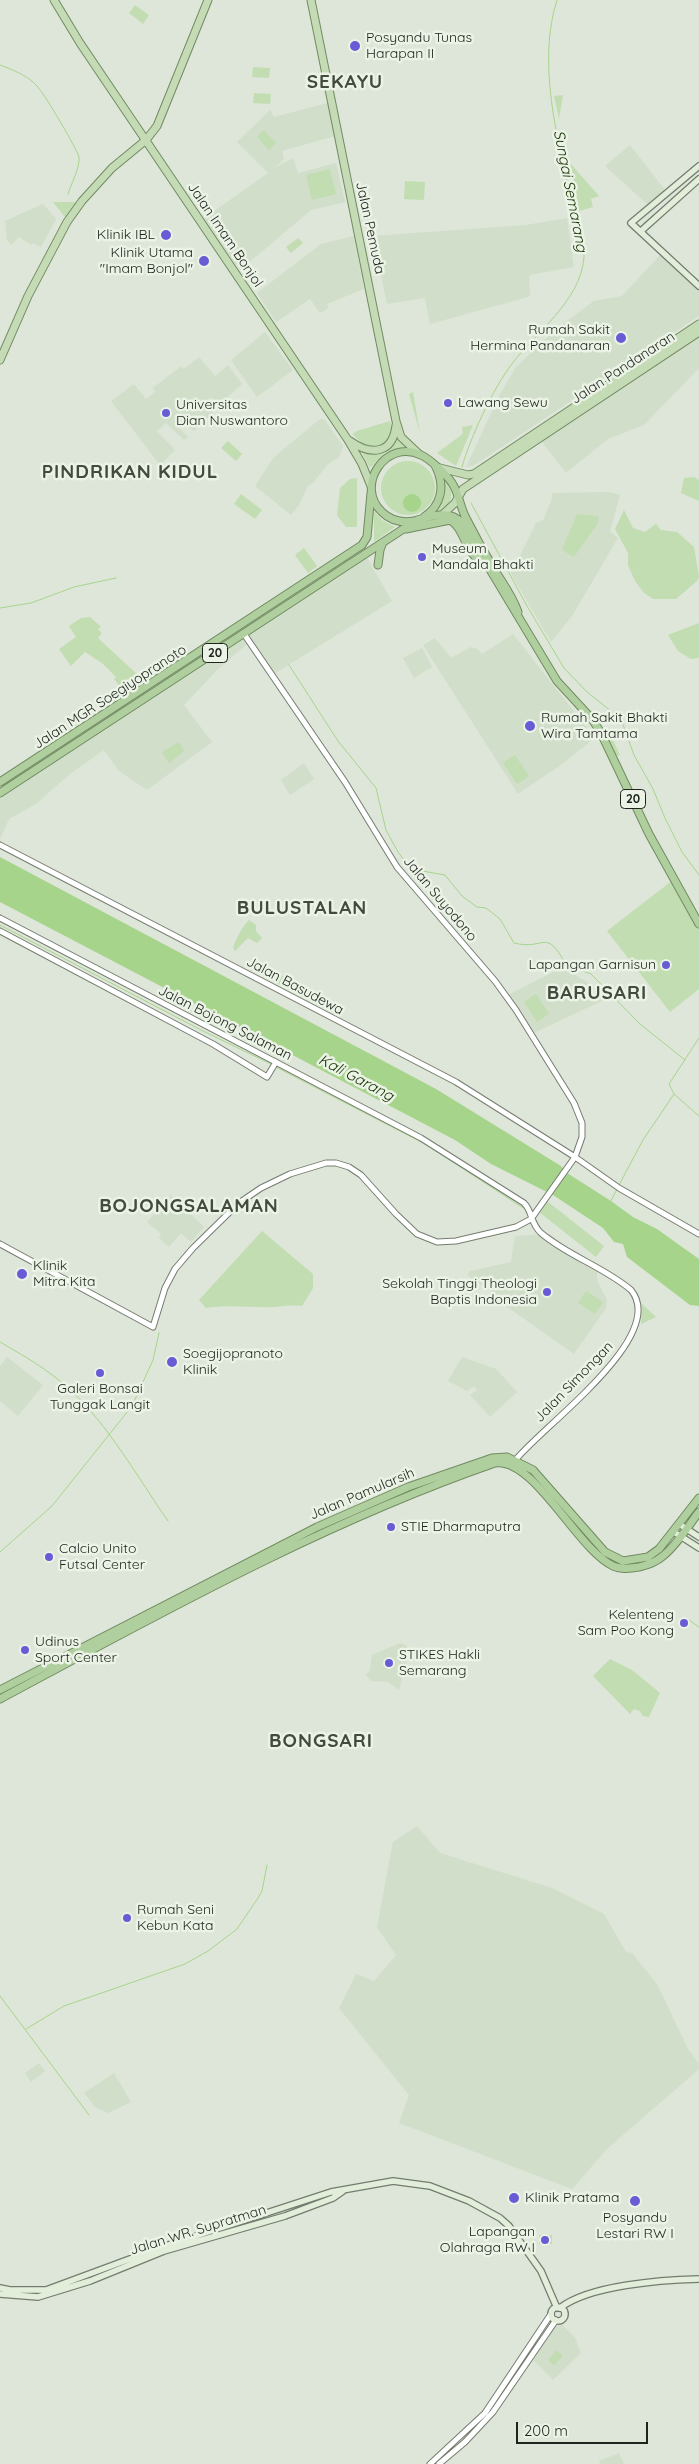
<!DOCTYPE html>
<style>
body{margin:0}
#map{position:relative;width:699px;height:2464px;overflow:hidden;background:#dde6d8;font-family:Quicksand,sans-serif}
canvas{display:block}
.scale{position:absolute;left:516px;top:2422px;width:132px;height:22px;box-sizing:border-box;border:2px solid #1f221d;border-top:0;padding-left:6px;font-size:15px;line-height:18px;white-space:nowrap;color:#1f221d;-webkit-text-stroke:4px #eaf3e5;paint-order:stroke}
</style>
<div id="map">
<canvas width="699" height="2464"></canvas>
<div class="scale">200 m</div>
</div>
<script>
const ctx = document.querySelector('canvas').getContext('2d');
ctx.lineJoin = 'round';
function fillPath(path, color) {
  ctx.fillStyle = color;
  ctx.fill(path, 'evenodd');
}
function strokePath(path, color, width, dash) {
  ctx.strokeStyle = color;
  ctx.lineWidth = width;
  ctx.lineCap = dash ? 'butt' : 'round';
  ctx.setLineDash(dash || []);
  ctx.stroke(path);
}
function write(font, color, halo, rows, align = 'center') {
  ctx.font = font + ' Quicksand,sans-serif';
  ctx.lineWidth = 5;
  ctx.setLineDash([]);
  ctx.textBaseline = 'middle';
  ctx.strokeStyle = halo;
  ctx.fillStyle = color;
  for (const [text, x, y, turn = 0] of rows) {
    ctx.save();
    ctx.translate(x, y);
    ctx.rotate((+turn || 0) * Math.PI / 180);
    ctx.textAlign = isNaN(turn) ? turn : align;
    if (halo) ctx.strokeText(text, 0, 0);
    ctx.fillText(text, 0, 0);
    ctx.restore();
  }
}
const built = new Path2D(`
 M328,103L335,136L282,151L284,159L274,168L293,158L298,173L336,163L345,202L311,210L240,270L203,219L268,173L237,142L270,110L274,117Z
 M630,145L665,190L647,204L605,166Z
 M43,204L56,219L41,247L33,243L31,245L19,237L11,245L7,240L5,221Z
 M567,218L574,267L529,275L530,296L528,297L430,324L425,298L387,304L373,236L526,225Z
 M354,236L364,289L327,304L329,308L320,313L310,299L276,322L257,293L321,244Z
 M661,254L696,289L699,285V316L473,466L466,467L499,396L516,367L556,329L594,301L622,296Z
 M265,332L293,370L257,397L231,360Z
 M699,334V368L644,425L608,439L566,473L539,438L635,379Z
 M199,357L215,376L228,365L242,384L219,405L211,397L207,402L215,410L194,431L182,422L178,427L188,437L184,440L166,423L157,431L175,450L160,465L111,401L134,384L146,399L155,392L153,388L181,366L184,369Z
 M320,419H324L343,446L339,457L328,464L313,483L308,486L299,505L291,515L255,486L274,457Z
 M609,492L620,495L610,531L618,538L572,616L551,642L511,574L536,523L543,520L552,499V493Z
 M367,558L392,601L272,675L247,644L218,669L184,705L212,742L147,790L119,771L104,750L70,774L36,804L9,819L0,839V797L252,630Z
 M513,634L595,738L562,764L518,794L423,645L435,638L451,658L471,647L478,649L482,654Z
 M422,648L432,667L414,678L403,658Z
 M304,763L314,779L290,795L281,780Z
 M563,967L610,997L534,1033L508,995Z
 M171,1195L204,1227L191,1242L181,1233L169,1247L159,1238L161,1234L147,1222Z
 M550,1234L597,1270V1280L607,1300L606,1308L574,1354L496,1299L497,1296L467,1275L470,1271L511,1262L515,1236Z
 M7,1357L43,1385L18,1416L0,1401V1366Z
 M462,1357L496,1369L517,1392L490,1417L470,1395L477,1390L474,1386L467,1391L448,1381Z
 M400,1643L407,1646V1659L399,1690L388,1682L371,1681L366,1675L370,1670L372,1655Z
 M417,1826L440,1853L552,1888L604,1914L626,1952L632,1953L657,1984L688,2049L699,2064V2069L607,2149L572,2189L399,2123L409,2095L339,2008L356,1974L374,1981L396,1955L377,1927L393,1842Z
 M39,2063L45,2071L31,2082L25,2073Z
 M114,2073L131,2102L108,2113L95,2107L84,2093Z
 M562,2324L575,2338L581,2353L553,2380L533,2360L555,2327Z
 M619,2453L624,2464H600L599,2461Z`);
const green = new Path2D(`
 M135,5L149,15L143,24L129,13Z
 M253,67L270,68L269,78L252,77Z
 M254,93L271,94L270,104L253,103Z
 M563,95L559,119L554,96Z
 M264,130L276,143L269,150L257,137Z
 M570,163L599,196L591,199L593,207L579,211Z
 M330,169L336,194L312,200L306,175Z
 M405,181L425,182L424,200L404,199Z
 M53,202H76L65,217Z
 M298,238L303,243L291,253L286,247Z
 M413,392L420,433L409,394Z
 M390,421L392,432L382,447L367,448L352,434L357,431Z
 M473,425L456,466L437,453L460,436L463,433L462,427Z
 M395,437L406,446L384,453L370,468L361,451L372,453Z
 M228,441L242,454L236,461L221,448Z
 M381 488a27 27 0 1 1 54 0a27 27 0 1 1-54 0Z
 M694,477L699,480V501L681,493L684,478Z
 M357,478V527H346L337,515L340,488L350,479Z
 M445,480C455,491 453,507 438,511L445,495Z
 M241,494L262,510L255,519L234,504Z
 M624,510L633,528L645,532L656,524L661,530L677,532L694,547L699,577L697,581L676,599H653L644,593L635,581L628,565V553L615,529Z
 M374,511L382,520L395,527L374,542Z
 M577,514L598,516V523L574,557L562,550Z
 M304,548L317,566L308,573L295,555Z
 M90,617L101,627L98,629L102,633L98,638L140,677L122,689L114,679L116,677L102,663L85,652L71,666L59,649L76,637L69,626L81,618Z
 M699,623V658L691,659L678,651L668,635Z
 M609,731L620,755L616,756L604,734Z
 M179,742L184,751L169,763L162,752Z
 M515,755L529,776L517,784L503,763Z
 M673,880L699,928V989L670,1012L607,931Z
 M249,920L256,925V931L262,938L257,943L248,938L235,951L233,948C236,939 242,927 249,920Z
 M273,969L295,985L291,990L272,980L269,976Z
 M536,994L549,1014L537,1022L524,1002Z
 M547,1201L604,1246L596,1257L539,1212Z
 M262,1231L313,1274V1288L302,1306C291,1304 284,1306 274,1307C251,1308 228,1304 206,1308L199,1300Z
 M586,1291L603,1302L595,1314L578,1303Z
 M642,1304L656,1317L641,1324Z
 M610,1659L632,1670L660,1693L649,1717L643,1716L640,1711L634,1709L630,1714L593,1676Z
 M539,2235H552V2244H539Z
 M557,2350L563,2356L554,2365L548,2360Z`);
const water = new Path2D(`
 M403 503a9 9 0 1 1 18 0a9 9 0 1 1-18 0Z
 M0,857L436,1089L561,1166L567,1173L611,1201L633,1217L657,1229L699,1259V1306L690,1305L627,1257L623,1244L614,1242L603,1228L553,1195L491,1164L455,1140L0,902Z`);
const stream = new Path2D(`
 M0,65C13,70 27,75 37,86C44,93 77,149 79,157C80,168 71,184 68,194
 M643,224L681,192
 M462,467C470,438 493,389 511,365C535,333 581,301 584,257C585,241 575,214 571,198C557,137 537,62 557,0
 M471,503L527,606L564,668L587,692L621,719L634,755L653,789L665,818L682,852L699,875
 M0,608L31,603L74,587L116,578
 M289,665L338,741L376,788L386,830L398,852L411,869L445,875L462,896L477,907L486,908L500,919L514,943C546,951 545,926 566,965L591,974L640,1024L685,1060
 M0,925L203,1031L273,1065
 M276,1067L425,1144L525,1209
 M674,1094L699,1116
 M619,1185L643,1140L674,1094L669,1084L699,1038
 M611,1201L617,1189
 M0,1342C24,1356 49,1370 69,1389C108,1424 138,1478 168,1521
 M0,1552L52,1506L132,1406L153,1360L159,1333
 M686,1618L699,1627
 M0,1996L89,2115
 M26,2029L64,2006L185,1964L208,1951L237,1929L258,1898L262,1891L267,1865`);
const tertiary = new Path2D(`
 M0,845L456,1082L575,1157L619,1188L699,1234
 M0,918L421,1138L524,1203C533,1212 530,1223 541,1233C568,1256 604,1267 631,1290C670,1337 538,1429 513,1463
 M0,931L213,1044L267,1077L276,1062
 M0,1244L153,1327L165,1288L175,1269L193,1248L239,1203L261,1188L290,1174L326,1163H336L349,1167L361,1175L396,1214L417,1234L437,1242L456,1241L516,1227L531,1219L575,1157L582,1137V1123L574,1103L516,1010L495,981L397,867L345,782L244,634
 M430,2464L485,2413L551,2314
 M439,2464L465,2442L493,2412L556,2320`);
const secondary = new Path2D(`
 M699,166L631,223L699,286
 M641,231L699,179
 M679,1524L699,1537
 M674,1532L699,1548
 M0,2288L10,2290H46L165,2246L331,2192L393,2181L430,2186L469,2201L500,2218L509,2226L541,2271L557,2308
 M0,2294L38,2297L90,2281L164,2251L285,2216L333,2198L343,2191
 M551 2314a7 7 0 1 1 14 0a7 7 0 1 1-14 0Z
 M560,2308C589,2285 662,2280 699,2279`);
const primary = new Path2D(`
 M54,0L80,43L348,440L362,464L371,486
 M311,0L396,421L401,437L419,454
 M0,360L28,296L67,222L82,201L112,168L146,140L157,126L208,0
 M350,441C371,456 393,454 396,425
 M436,467L468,475L474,474L699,324
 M443,514L455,503L463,489L699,332`);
const trunk = new Path2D(`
 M424,517C442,505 445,486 436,467
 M414,521C402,523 391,521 382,512C354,486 386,438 421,455C430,459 447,475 452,483C459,493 460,507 466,518C475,536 485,554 496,572C504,585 513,597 518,612
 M406,529L450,520C466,529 465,557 484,561
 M378,565L380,550L383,542
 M0,782L362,545L367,537L371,493
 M0,793L417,520C432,516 450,509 462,523L557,681L592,719L601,733L649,834L699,924
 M0,1690L317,1527L408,1487L492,1458L507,1457L533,1470L605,1552L623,1561L648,1557L659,1549L699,1498
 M0,1699C161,1613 322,1523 495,1463C534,1457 577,1549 613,1566C621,1570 630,1568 639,1567C648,1565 656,1562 663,1556C678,1544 688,1526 699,1512`);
const markers = [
 [355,46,6,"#695bd5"],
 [166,235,6,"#695bd5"],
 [204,261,6,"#695bd5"],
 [621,338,6,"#695bd5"],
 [448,403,5,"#695bd5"],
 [166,413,5,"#695bd5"],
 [422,557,5,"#695bd5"],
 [530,726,6,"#695bd5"],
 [666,965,5,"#695bd5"],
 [22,1274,6,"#695bd5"],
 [547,1292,5,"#695bd5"],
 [172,1362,6,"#695bd5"],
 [100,1373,5,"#695bd5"],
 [391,1527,5,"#695bd5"],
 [49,1557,5,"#695bd5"],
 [684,1623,5,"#695bd5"],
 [25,1650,5,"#695bd5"],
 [389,1663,5,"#695bd5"],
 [127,1918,5,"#695bd5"],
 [514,2198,6,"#695bd5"],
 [635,2201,6,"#695bd5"],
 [545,2240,5,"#695bd5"]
];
const shields = [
 [215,653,25],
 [633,799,25]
];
const shieldNames = [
 ["20",215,653],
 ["20",633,799]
];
const poiNames = [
 ["Posyandu Tunas",366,38],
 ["Harapan II",366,54],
 ["Klinik IBL",155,235,"right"],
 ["Klinik Utama",193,253,"right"],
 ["\"Imam Bonjol\"",193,269,"right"],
 ["Rumah Sakit",610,330,"right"],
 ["Hermina Pandanaran",610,346,"right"],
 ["Lawang Sewu",458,403],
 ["Universitas",176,405],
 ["Dian Nuswantoro",176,421],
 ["Museum",432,549],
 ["Mandala Bhakti",432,565],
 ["Rumah Sakit Bhakti",541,718],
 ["Wira Tamtama",541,734],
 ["Lapangan Garnisun",656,965,"right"],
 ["Klinik",33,1266],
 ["Mitra Kita",33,1282],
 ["Sekolah Tinggi Theologi",537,1284,"right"],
 ["Baptis Indonesia",537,1300,"right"],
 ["Soegijopranoto",183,1354],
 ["Klinik",183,1370],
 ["Galeri Bonsai",100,1389,"center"],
 ["Tunggak Langit",100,1405,"center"],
 ["STIE Dharmaputra",401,1527],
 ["Calcio Unito",59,1549],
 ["Futsal Center",59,1565],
 ["Kelenteng",674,1615,"right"],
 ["Sam Poo Kong",674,1631,"right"],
 ["Udinus",35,1642],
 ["Sport Center",35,1658],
 ["STIKES Hakli",399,1655],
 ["Semarang",399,1671],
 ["Rumah Seni",137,1910],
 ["Kebun Kata",137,1926],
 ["Klinik Pratama",525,2198],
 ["Posyandu",635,2218,"center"],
 ["Lestari RW I",635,2234,"center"],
 ["Lapangan",535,2232,"right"],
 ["Olahraga RW I",535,2248,"right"]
];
const streetNames = [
 ["Jalan Pemuda",370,228,78],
 ["Jalan Imam Bonjol",225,235,56],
 ["Jalan Pandanaran",623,368,-33],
 ["Jalan MGR Soegiyopranoto",110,697,-33],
 ["Jalan Suyodono",440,899,50],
 ["Jalan Basudewa",295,986,28],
 ["Jalan Bojong Salaman",225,1023,27],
 ["Jalan Simongan",574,1382,-46],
 ["Jalan Pamularsih",362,1494,-23],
 ["Jalan WR. Supratman",198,2230,-17]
];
const waterNames = [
 ["Sungai Semarang",570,191,79],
 ["Kali Garang",356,1078,28]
];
const districtNames = [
 ["SEKAYU",345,82],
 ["PINDRIKAN KIDUL",130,472],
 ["BULUSTALAN",302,908],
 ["BARUSARI",597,993],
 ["BOJONGSALAMAN",189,1206],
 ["BONGSARI",321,1741]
];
fillPath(built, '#d1dec9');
fillPath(green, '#c2ddb1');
fillPath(water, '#a7d48b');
strokePath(stream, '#a7d48b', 1);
strokePath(tertiary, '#747c6f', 7);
strokePath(secondary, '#747c6f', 8);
strokePath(primary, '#718b61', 9);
strokePath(trunk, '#718b61', 9);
strokePath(tertiary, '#fff', 5);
strokePath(secondary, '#e2edda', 5.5);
strokePath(primary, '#c4dbb6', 7);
strokePath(trunk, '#b0cf9e', 7);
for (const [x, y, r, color] of markers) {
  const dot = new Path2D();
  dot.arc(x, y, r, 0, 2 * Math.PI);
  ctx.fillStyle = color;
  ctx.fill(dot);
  strokePath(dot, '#eaf3e5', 2);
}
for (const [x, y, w] of shields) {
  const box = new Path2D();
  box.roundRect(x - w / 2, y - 9.5, w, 19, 4);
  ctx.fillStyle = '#eaf3e5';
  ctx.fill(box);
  strokePath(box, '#1f221d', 1);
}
write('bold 12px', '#1f221d', null, shieldNames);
write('14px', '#1f221d', '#eaf3e5', poiNames, 'left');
write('14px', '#1f221d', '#eaf3e5', streetNames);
write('italic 15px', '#173200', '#eaf3e5', waterNames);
ctx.letterSpacing = '1px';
write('bold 19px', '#434a3e', '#eaf3e5', districtNames);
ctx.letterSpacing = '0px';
</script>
